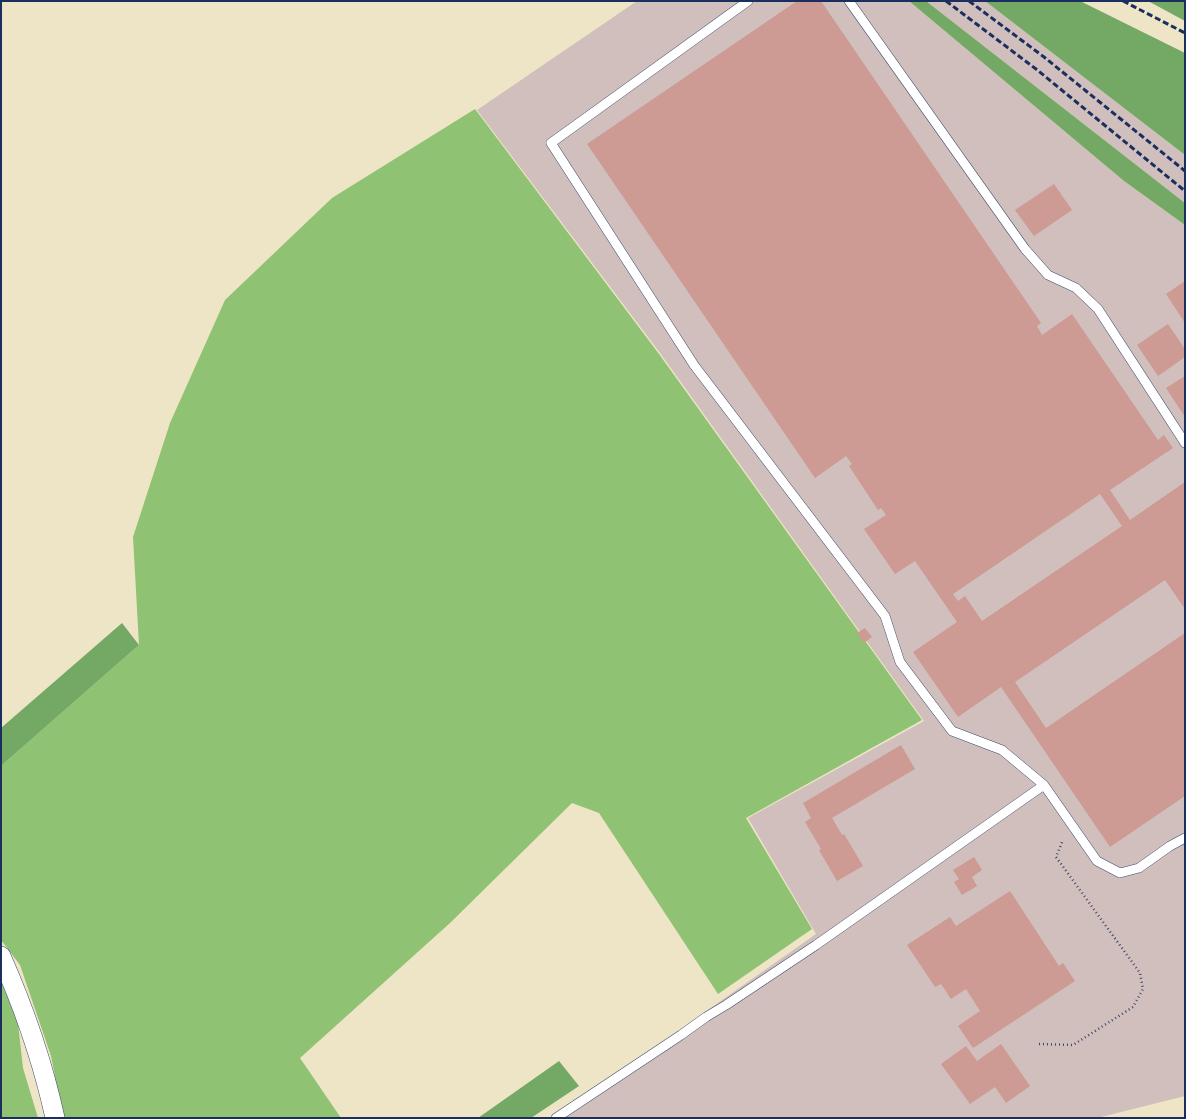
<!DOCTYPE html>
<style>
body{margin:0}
#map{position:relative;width:1186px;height:1119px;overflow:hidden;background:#eee5c6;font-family:Caveat,sans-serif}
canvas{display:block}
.frame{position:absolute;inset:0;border:2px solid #1b2f5e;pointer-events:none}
</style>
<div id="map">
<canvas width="1186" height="1119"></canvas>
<div class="frame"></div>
</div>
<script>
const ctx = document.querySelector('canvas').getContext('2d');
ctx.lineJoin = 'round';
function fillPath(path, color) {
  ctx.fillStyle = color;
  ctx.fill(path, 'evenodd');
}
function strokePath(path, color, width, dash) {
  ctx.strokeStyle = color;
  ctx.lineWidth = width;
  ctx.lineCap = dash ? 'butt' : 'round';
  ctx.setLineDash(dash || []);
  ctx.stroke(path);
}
const industrial = new Path2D(`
 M637,1H909L1124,181L1185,225V1096L1097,1118H554L816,934L748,818L924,721L660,353L477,110Z
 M926,1H985L1185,155V203Z`);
const green = new Path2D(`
 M475,109L659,354L922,720L746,818L812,929L718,994L599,813L572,803L450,923L300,1058L341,1118H63L51,1056L20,965L1,940V766L139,645L133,537L170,423L225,300L332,198Z
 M1,977L17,1015L23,1068L38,1118H1Z`);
const forest = new Path2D(`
 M909,1H926L1185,203V225L1124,181Z
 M985,1H1080L1185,53V155Z
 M1148,1H1185V21Z
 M122,623L139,645L1,766V728Z
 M559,1061L579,1086L531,1118H478Z`);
const building = new Path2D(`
 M797,1H821L1041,323L1037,326L1042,335L1072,314L1158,440L1164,435L1173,448L1110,490L1130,520L1185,482V609L1165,580L1015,682L1046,728L1185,633V796L1110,847L1001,687L958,717L913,652L957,622L915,561L895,574L864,529L886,515L881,508L878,510L849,466L852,464L846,456L815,478L587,144ZM1100,494L1122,526L982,621L965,596L958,601L953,594Z
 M1054,184L1072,210L1034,236L1015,210Z
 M1185,281V323L1166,294Z
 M1168,324L1185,349V357L1158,376L1137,345Z
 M1185,376V417L1166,388Z
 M865,628L872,637L864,643L857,633Z
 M901,745L915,769L832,818L842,835L844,834L863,866L837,881L819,850L821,849L805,822L811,818L803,803Z
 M974,857L982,870L972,877L977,886L962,895L954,882L959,879L953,870Z
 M1010,891L1059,966L1063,963L1075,981L973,1048L958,1026L980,1011L966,989L951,999L941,984L935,987L907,945L950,917L956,926Z
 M1001,1044L1030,1086L1006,1103L995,1087L970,1104L941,1064L966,1046L977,1061Z`);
const path = new Path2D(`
 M1039,1044L1073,1045L1133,1007L1143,989L1140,973L1056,857L1063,840`);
const lane = new Path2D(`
 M748,1L551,143L694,365L885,616L900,662L952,731L1002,750L1044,785L1097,861L1120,873L1139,868L1170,846L1185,838
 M849,1L1025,249L1048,275L1076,288L1098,309L1185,443
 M556,1118L681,1035L706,1017L726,1005L816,945L1044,785`);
const street = new Path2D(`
 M1,956C24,1008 43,1063 55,1118`);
const rail = new Path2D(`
 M946,1L1036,69L1185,191
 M969,1L1044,57L1185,171
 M1123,1L1185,33`);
fillPath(industrial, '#d1bfbd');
fillPath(green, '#90c273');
fillPath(forest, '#74a865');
fillPath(building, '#cd9a94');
strokePath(lane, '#3b4a6e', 10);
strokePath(street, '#3b4a6e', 20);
strokePath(path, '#3b4a6e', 2.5, [1, 3]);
strokePath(lane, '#fff', 9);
strokePath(street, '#fff', 19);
strokePath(rail, '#1b2f5e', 3, [6, 3]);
</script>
